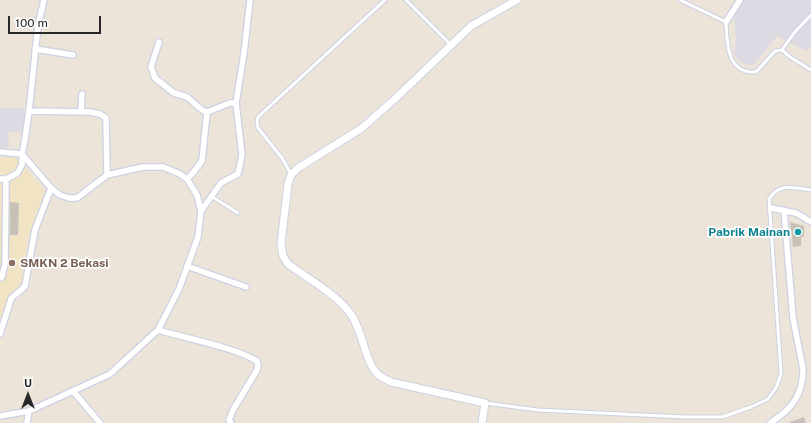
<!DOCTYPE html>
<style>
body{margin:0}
#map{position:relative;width:811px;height:423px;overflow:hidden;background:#ece4d8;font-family:"Public Sans",sans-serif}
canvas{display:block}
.north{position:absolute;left:8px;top:375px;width:40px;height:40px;-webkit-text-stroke:3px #fff;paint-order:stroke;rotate:0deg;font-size:11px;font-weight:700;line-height:16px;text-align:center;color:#282828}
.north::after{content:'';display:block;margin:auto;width:14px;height:18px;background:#282828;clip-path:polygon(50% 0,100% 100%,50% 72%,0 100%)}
.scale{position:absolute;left:8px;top:16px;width:93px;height:18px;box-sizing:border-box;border:2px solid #282828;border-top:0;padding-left:5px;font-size:12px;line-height:14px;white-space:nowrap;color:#282828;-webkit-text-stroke:3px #fff;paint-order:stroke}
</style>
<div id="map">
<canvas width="811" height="423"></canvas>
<div class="north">U</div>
<div class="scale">100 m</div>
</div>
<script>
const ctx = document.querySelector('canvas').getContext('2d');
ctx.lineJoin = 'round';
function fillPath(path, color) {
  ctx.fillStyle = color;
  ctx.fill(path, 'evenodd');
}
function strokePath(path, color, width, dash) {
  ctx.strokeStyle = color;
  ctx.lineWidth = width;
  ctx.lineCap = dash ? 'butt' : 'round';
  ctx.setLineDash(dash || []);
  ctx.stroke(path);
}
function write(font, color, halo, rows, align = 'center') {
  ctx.font = font + ' "Public Sans",sans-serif';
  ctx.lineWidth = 3.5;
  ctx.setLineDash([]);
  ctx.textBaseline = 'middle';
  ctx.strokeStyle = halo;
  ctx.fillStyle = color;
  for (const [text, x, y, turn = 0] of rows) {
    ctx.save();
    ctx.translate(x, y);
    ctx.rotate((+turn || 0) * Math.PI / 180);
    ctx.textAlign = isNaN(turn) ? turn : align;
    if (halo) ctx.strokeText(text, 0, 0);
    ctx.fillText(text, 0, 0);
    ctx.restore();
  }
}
const industrial = new Path2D(`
 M741,0H811V46L806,51L777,36L754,65H747L737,59L734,53L736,40L734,17Z
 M0,108H24L23,132H8L9,147L0,148Z`);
const education = new Path2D(`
 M0,157L17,158L45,191L28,238L21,287L10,293L0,321Z`);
const building = new Path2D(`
 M10,202L19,203L18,235H10Z
 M790,222L804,226V237H801V246L793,247Z
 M804,417L806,423H790V422Z`);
const service = new Path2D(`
 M406,0L451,45
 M680,0L726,22C727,44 727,74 756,72L775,51L782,50L790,57L811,70
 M782,50L794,33L811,15
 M291,174L282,158L258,128L257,122L258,117L385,0
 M211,196L238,213
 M485,403L538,410L684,417H722L751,407L768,399L777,386L781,373L769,199C780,182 794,188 811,190`);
const minor = new Path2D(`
 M726,22L740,0
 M159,42L151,67L155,78L174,93L187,97L202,110L207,112
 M35,49L73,55
 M29,111L90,112L100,114L106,118L107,175
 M81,112L82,94
 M0,152L22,154L51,188L60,195L69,198H77L107,175L143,167H163L180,174L187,179L197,195L201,211L198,237L179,289L158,330L110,374L29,411L0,416
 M0,179H6L16,174L18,172L22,165V154L25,139L29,111L38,26L44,0
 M187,179L192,174L202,161L207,112L230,103H236
 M771,208L796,213L811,222
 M201,211L221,183L238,174L242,155L236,103L244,53L250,0
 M187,266L246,287
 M0,278L2,277L5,264L6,179
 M158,330C188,339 230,346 257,361L258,365L257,370L233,410L229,420L231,423
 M0,334L11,299C15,293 21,292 25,286L35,230L51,188
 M73,391L100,423
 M27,423L29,411
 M770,423C792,409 803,395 803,369L793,318L784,210`);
const tertiary = new Path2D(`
 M482,423L485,403L391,382C387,380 383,378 380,376C365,366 363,329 350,313C336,294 307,278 288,264L283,256L281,243L288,184L291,175L298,168L362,128L397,97L471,26L517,0`);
const markers = [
 [798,232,4,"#0f9aa8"],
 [12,263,4,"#8d6e63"]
];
const cultureNames = [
 ["Pabrik Mainan",790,232]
];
const educationNames = [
 ["SMKN 2 Bekasi",20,263]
];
fillPath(industrial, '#dddae4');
fillPath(education, '#f0e4c5');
fillPath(building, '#c7c1b8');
strokePath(service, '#cdd1e3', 5);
strokePath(minor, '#cdd1e3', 8);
strokePath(tertiary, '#cdd1e3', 9);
strokePath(service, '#fff', 3);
strokePath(minor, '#fff', 5.5);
strokePath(tertiary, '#fff', 7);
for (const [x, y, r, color] of markers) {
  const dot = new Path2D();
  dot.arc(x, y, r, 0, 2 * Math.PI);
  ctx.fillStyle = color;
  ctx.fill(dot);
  strokePath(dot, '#fff', 1.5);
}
write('bold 12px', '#0d838f', '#fff', cultureNames, 'right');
write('bold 12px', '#785e54', '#fff', educationNames, 'left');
</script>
